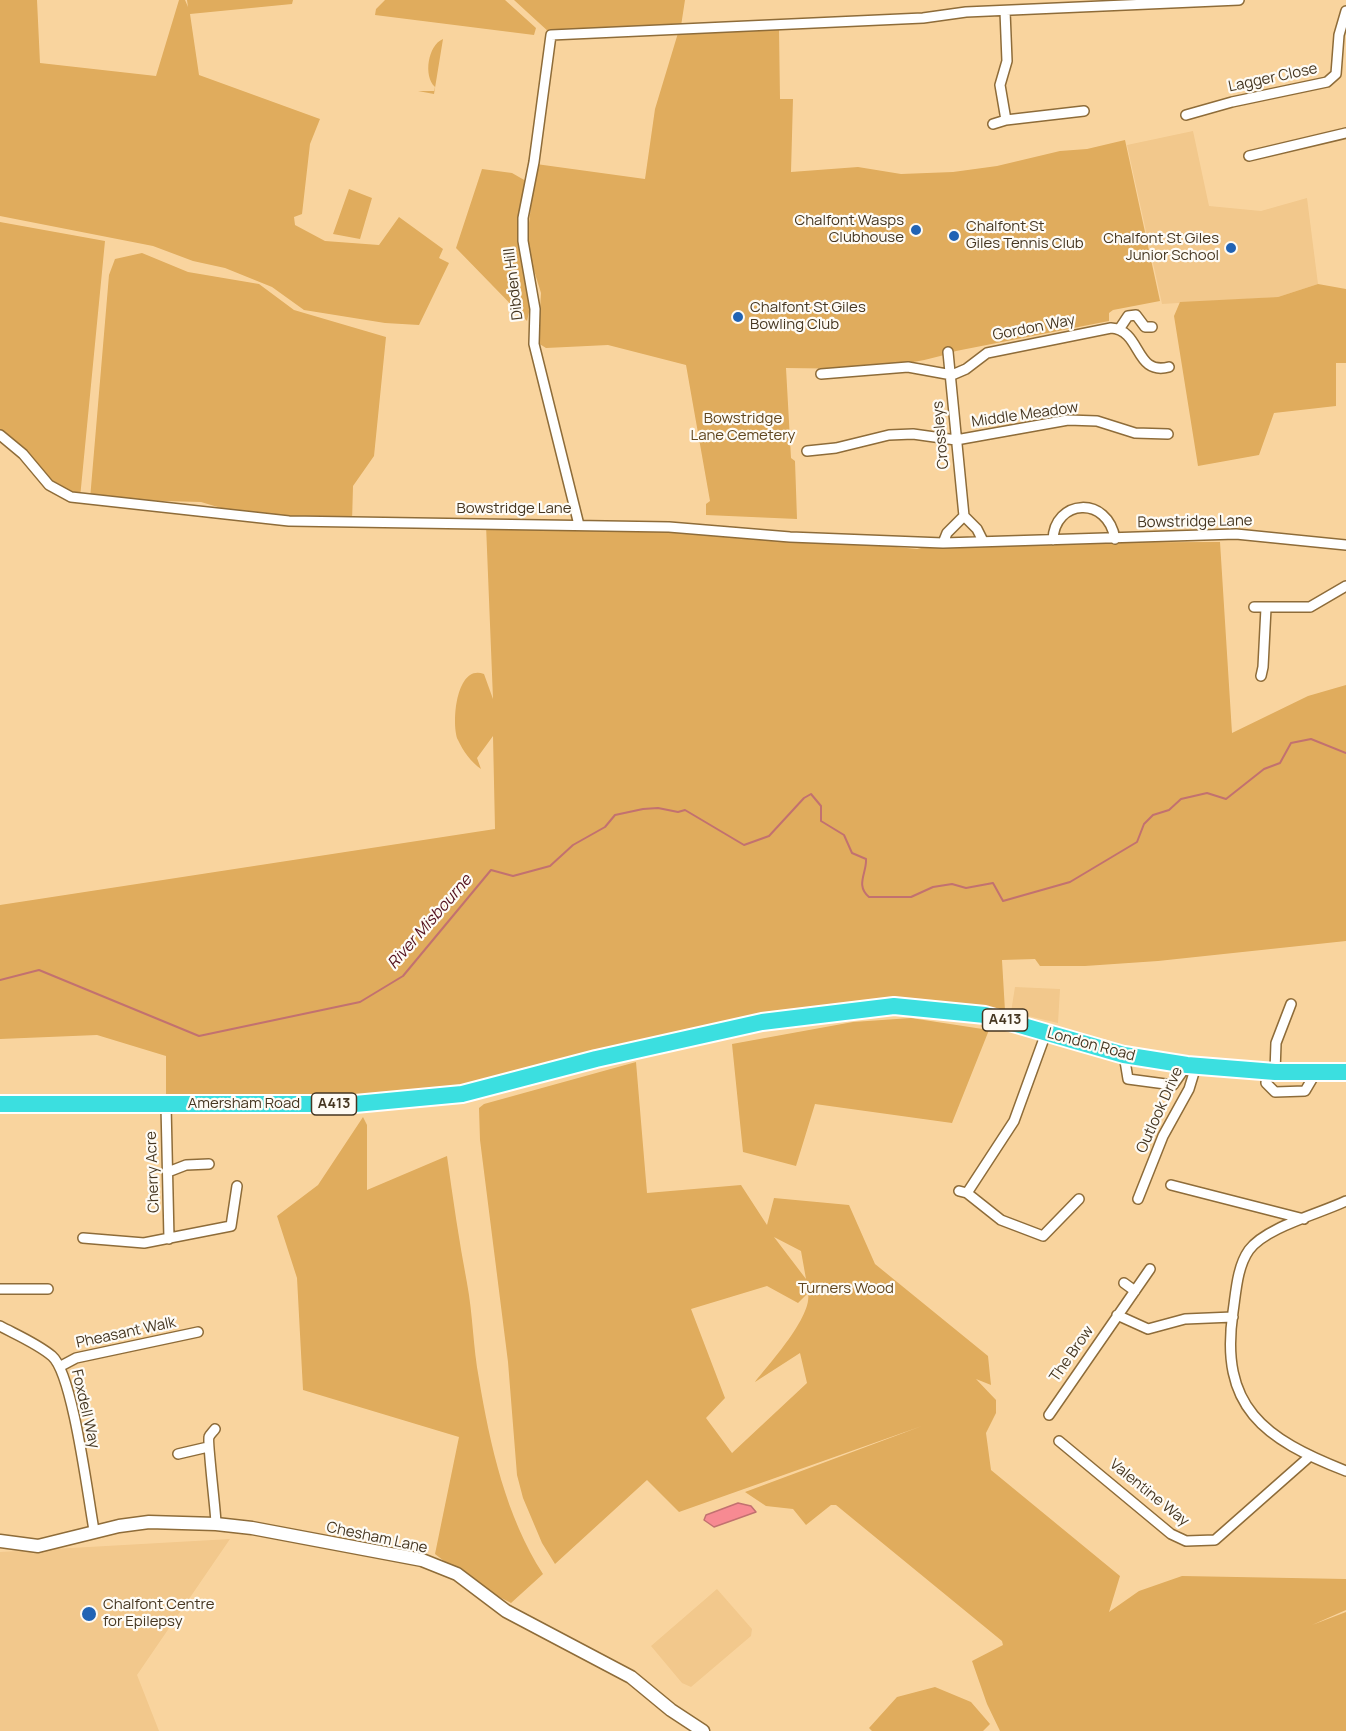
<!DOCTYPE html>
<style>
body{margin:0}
canvas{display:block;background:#f9d49e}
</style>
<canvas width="1346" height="1731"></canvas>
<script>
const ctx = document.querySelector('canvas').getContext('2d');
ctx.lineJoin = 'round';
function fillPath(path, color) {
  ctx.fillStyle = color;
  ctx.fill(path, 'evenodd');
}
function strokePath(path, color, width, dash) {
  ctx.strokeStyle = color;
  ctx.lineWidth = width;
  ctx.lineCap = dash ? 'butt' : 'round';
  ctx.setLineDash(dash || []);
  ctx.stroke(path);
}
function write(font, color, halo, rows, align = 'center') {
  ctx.font = font + ' Manrope,sans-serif';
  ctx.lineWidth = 4.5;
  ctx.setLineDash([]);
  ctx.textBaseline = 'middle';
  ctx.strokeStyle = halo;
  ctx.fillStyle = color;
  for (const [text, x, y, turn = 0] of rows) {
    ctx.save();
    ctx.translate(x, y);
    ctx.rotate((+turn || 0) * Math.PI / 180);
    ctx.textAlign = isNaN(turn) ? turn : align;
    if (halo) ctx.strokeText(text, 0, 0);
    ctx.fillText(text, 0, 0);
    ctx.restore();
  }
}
const built = new Path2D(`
 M1193,131L1209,206L1261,211L1307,198L1318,284L1278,297L1162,304L1127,145Z
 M1015,987L1060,989L1058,1023L1011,1012Z
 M230,1539L137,1675L159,1731H0V1552Z
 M717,1589L752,1629L751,1636L691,1687L682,1683L651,1646Z`);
const green = new Path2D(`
 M0,0H37L40,63L156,76L179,0H185L188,7L187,0H293L292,4L190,14L199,75L320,119L310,144L302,214L294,217L295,225L325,241L379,245L399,217L443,249L439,258L449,263L419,325L385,323L304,310L272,287L225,268L193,261L153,246L0,216Z
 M385,0H505L536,28L534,35L375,15L376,9Z
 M514,0H685L681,26L550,33Z
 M779,29L780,99H793L791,172L858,167L901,174L953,172L997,166L1060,151L1087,149L1125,140L1160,301L1113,310L1109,313V321L956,351C903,370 842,369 786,368L791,458L795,461L797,519L706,515V504L710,501L686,365L608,345L546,348L538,343L541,293L529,254V223L536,164L645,179L655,109L678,33Z
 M443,39L434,94L418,91H434L435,87C423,76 428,45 443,39Z
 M482,169L512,173L526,181L521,223L531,303L527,321L456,248Z
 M349,189L372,198L360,239L333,234Z
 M0,222L105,241L80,498L71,497L0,435Z
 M142,253L188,272L259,284L294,310L386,337L374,456L353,486L352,522L248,516L201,502L90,499L109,275L115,259Z
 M1318,284L1346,289V363H1336V406L1274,413L1259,455L1198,466L1174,316L1180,302L1278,297Z
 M486,525L773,535L917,549L943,543L1220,542L1232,733L1308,696L1346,685V941L1158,961L1085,966H1040L1035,959L1002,960L1005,1011L894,1006L748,1025L462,1094L166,1105V1056L97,1035L0,1039V905L495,829L493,736L477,758L481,769C471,762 463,751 458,740C451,724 456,663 484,674L493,699Z
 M911,1018L989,1030L952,1123L815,1104L796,1166L743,1152L732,1044L853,1022Z
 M636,1062L647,1193L741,1185L767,1225L774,1198L849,1205L875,1264L988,1356L991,1385L976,1379L996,1400V1413L986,1433L991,1470L1120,1576L1109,1612L1139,1591L1182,1576L1346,1579V1610L1312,1625L1346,1612V1731H1000L987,1704L972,1661L1003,1645L1002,1641L836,1505H831L806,1525L793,1509L766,1506L745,1492L922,1426L679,1512L647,1480L555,1564L542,1543L523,1498L517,1475L508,1362L480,1140L479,1108L484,1104ZM774,1237L801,1251L806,1279ZM767,1286L798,1303L808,1293C813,1316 769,1364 755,1382L800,1353L807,1383L732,1453L706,1418L725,1398L691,1309Z
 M363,1117L367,1125V1190L447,1156C453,1199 459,1241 467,1283C473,1315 473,1347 479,1379C490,1445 506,1517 543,1574L511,1603L472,1583L435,1554L459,1437L303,1390L297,1278L277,1216L318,1185Z
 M935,1687L971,1702L990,1724L983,1731H872L869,1728L897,1697Z`);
const water = new Path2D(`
 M738,1503L751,1506L756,1512L714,1527L704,1520L706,1515Z`);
const stream = new Path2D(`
 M0,980L39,970L199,1036L360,1002L403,976L491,870L513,876L550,866L573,845L605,827L615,815L643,809L658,808L678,812L685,810L744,845L769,836L804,798L811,794L821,806V821L844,835L852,853L866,859C867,873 855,885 869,897H911L933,887L952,884L966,888L993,883L1003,901L1070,882L1137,842L1144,824L1153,815L1169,810L1181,799L1207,793L1226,799L1264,769L1280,763L1291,743L1311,739L1346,753`);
const street = new Path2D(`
 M1005,11L1007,61L1000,85L1006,120L1084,111
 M1186,115L1232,102L1327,82L1336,74L1339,35L1346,11
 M993,124L1006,120
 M1249,156L1346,133
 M1120,328L1128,316L1136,315L1145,327H1152
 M948,352L964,516L977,529L983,541
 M821,374L908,367L952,375L966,369L987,353L1111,328C1142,330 1134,376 1169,367
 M0,435L23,454L49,485L71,497L289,521L669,527L790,537L943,543L1236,534L1346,545
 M807,451L836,448L889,435L913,434L956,440L1068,420L1097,421L1135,433L1168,434
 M579,525L534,344L535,309L523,241V218L534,162L551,35L923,18L966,12L1239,0
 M1053,540C1054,499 1108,495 1115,539
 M943,543L947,533L964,516
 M1254,607H1310L1346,586
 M1261,676L1263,667L1266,608
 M1124,1055L1128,1079L1173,1085L1187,1065
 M1267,1071L1266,1083L1275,1092L1305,1091L1315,1074
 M1275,1072L1276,1043L1291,1004
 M166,1105L169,1239
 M168,1172L186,1165L209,1164
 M1171,1185L1304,1219
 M959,1191L967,1193L1001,1220L1043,1236L1079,1199
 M967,1193L1014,1121L1046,1033
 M1138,1199L1163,1136L1189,1089L1196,1066
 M1346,1201C1319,1214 1266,1227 1249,1250C1237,1267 1236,1292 1233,1312C1219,1407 1264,1439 1346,1471
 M83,1238L144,1243L231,1226L237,1186
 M1124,1283L1135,1291
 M0,1289H48
 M1117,1315L1148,1329L1185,1319L1233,1317
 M0,1326C17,1335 38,1344 52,1356C73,1374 88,1498 94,1530
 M61,1366L76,1358L198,1332
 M1049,1415L1150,1269
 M215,1429C213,1432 210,1434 209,1437C207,1442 216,1512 216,1524
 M1059,1441L1171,1534L1186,1541L1215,1540L1309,1457
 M178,1454L208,1447`);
const secondary = new Path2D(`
 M0,1541L38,1546L119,1526L149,1522L216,1524L252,1528L422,1560L457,1574L506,1611L631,1677L671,1710L703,1731`);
const highway = new Path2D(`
 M0,1104H355L462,1094L596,1059L762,1022L894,1006L985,1015L1124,1055L1187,1065L1275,1072H1346`);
const markers = [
 [916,230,6,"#2163b4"],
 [954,236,6,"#2163b4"],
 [1231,248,6,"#2163b4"],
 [738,317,6,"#2163b4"],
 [89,1614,8,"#2163b4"]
];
const shields = [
 [1005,1020,45],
 [334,1104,45]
];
const shieldNames = [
 ["A413",1005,1020],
 ["A413",334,1104]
];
const streetNames = [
 ["Lagger Close",1273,78,-12],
 ["Dibden Hill",514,284,-97],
 ["Gordon Way",1034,328,-11],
 ["Middle Meadow",1025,415,-8],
 ["Crossleys",941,435,-95],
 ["Bowstridge Lane",514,509],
 ["Bowstridge Lane",1195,522,-1],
 ["London Road",1091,1045,15],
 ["Amersham Road",244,1104],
 ["Outlook Drive",1160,1110,-66],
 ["Cherry Acre",153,1172,-92],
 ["Pheasant Walk",126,1333,-12],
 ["The Brow",1072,1354,-55],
 ["Foxdell Way",85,1409,77],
 ["Valentine Way",1149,1493,39],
 ["Chesham Lane",377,1538,12]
];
const poiNames = [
 ["Chalfont Wasps",904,221,"right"],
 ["Clubhouse",904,238,"right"],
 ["Chalfont St",966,227],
 ["Giles Tennis Club",966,244],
 ["Chalfont St Giles",1219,239,"right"],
 ["Junior School",1219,256,"right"],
 ["Chalfont St Giles",750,308],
 ["Bowling Club",750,325],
 ["Chalfont Centre",103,1605],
 ["for Epilepsy",103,1622]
];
const parkNames = [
 ["Bowstridge",743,419],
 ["Lane Cemetery",743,436],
 ["Turners Wood",846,1289]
];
const waterNames = [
 ["River Misbourne",430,922,-49]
];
fillPath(built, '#f2c88c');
fillPath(green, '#e0ac5d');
fillPath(water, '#f78a92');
strokePath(water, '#c27170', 1.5);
strokePath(stream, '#c27170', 2);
strokePath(street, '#8e6c39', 12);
strokePath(secondary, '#8e6c39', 15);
strokePath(highway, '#fff', 20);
strokePath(street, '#fff', 9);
strokePath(secondary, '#fff', 12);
strokePath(highway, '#3bdfe0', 16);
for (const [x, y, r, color] of markers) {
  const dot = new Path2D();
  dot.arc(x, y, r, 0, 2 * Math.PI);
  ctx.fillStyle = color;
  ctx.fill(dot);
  strokePath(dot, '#fefbf5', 2);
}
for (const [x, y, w] of shields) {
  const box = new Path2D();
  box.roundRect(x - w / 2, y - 11, w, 22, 4.5);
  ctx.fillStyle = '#fefbf5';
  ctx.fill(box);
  strokePath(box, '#453621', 1.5);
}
write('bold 14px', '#453621', null, shieldNames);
write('15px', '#453621', '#fefbf5', streetNames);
write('15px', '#453621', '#fefbf5', poiNames, 'left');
write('15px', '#60461f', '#fefbf5', parkNames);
write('italic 16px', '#54111d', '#fefbf5', waterNames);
</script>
